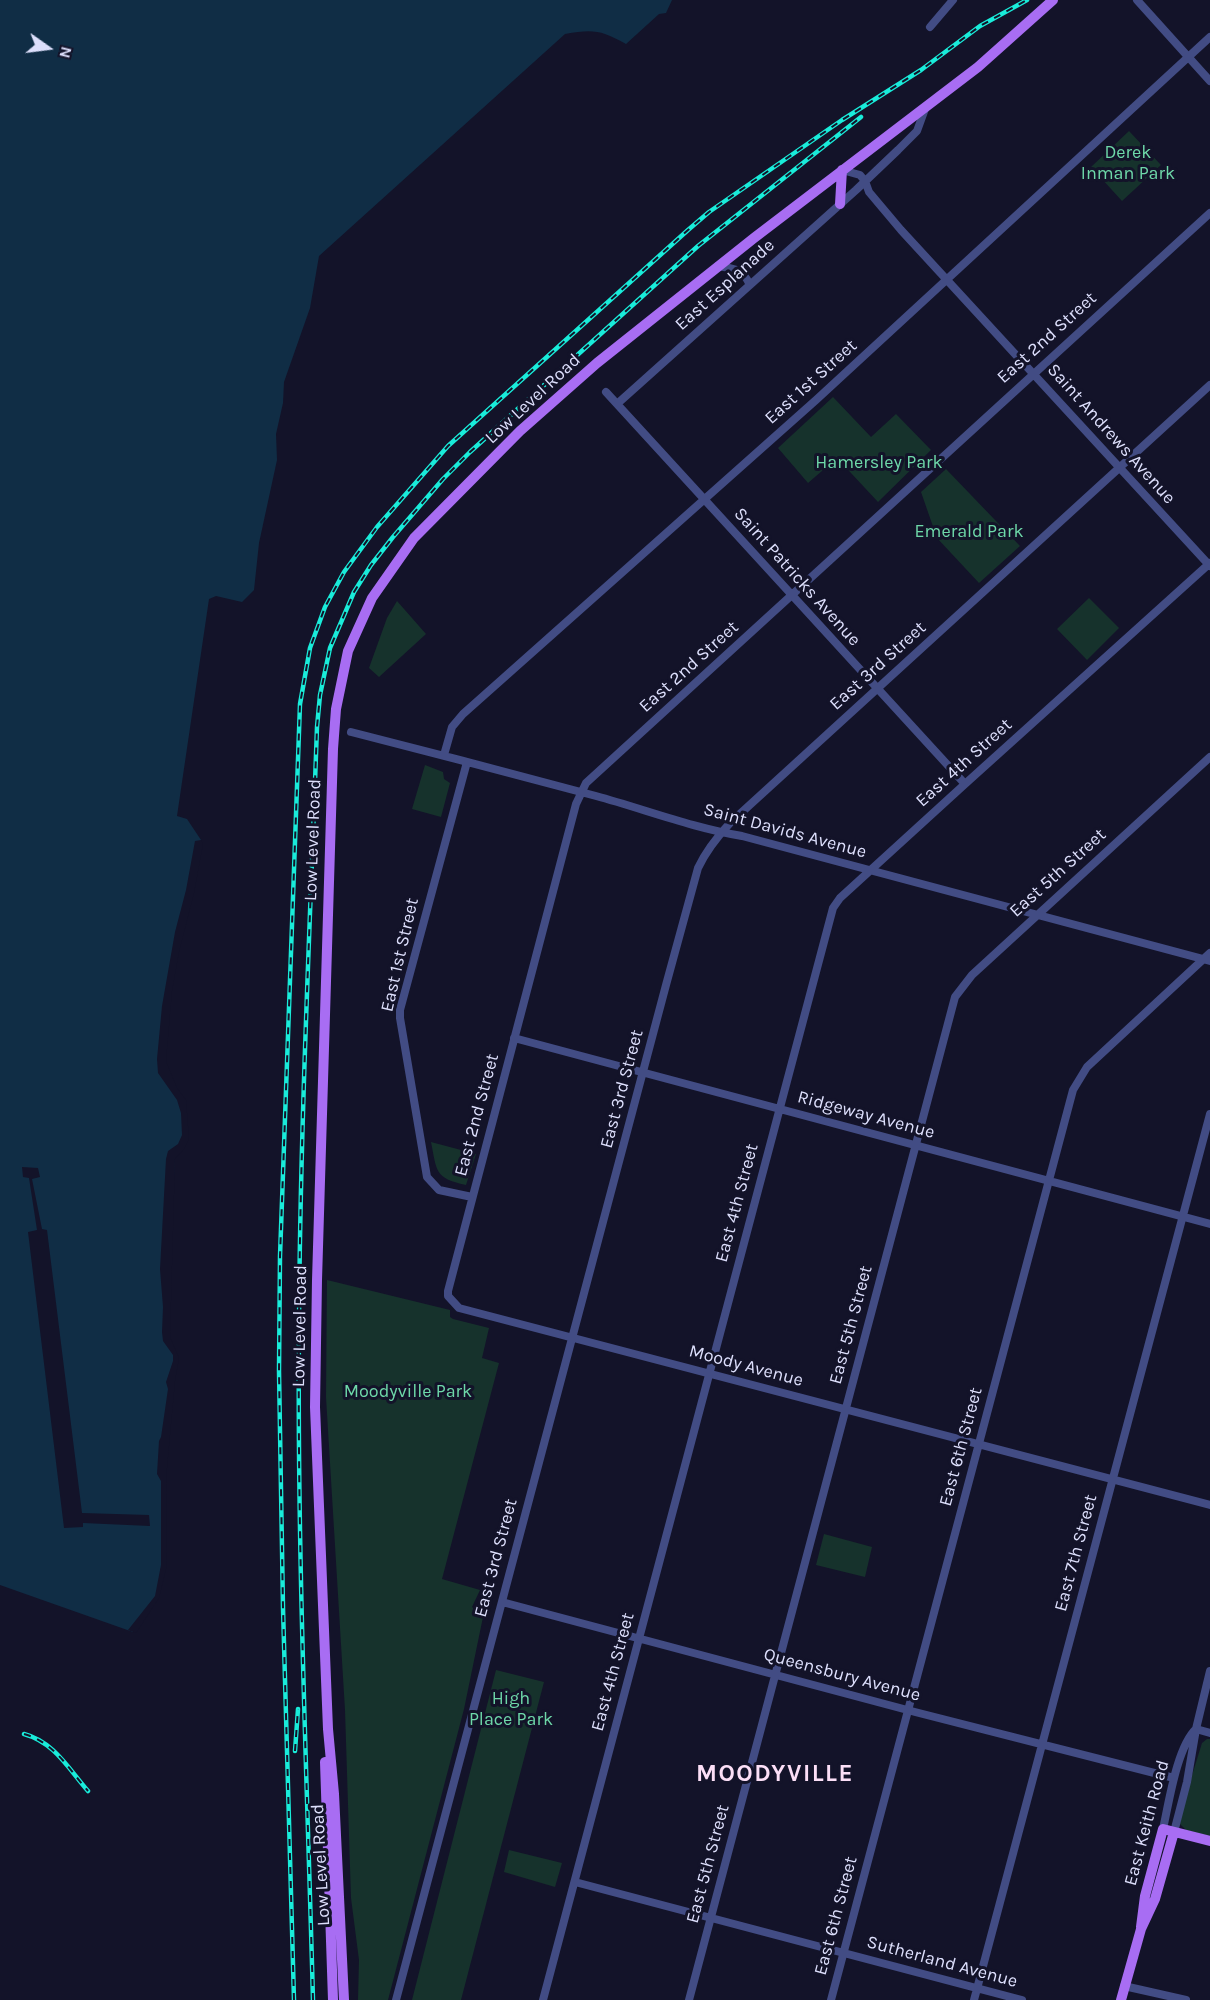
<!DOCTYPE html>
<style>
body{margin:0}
#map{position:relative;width:1210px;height:2000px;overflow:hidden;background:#131329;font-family:Karla,sans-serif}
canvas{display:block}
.north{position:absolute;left:18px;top:18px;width:60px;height:60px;-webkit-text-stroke:4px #131329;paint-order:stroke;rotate:104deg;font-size:16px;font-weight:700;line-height:24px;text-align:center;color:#dddffc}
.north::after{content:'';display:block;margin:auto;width:21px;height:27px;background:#dddffc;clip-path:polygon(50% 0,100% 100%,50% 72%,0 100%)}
</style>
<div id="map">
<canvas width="1210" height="2000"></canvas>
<div class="north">N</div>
</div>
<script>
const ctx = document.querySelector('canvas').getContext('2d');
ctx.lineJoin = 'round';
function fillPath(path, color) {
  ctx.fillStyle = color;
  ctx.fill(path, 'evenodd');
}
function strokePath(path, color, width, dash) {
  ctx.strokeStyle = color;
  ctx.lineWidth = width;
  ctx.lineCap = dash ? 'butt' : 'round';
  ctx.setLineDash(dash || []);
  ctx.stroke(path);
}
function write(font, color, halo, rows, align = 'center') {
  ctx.font = font + ' Karla,sans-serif';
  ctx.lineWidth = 6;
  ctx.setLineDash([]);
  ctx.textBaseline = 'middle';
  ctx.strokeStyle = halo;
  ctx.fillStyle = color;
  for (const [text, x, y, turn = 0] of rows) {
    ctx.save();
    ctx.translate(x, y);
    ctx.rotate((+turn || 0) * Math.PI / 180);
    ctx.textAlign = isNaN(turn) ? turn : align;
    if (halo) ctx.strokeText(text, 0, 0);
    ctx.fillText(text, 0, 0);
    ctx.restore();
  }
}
const green = new Path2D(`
 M1129,131L1161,165L1122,201L1091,167Z
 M833,397L871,437L896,414L931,450L878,502L837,458L808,483L778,448Z
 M946,469L1020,546L979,583L937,538L921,492Z
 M1089,598L1119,628L1087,660L1057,629Z
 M397,601L426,634L379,677L369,668L387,618Z
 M425,765L443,772L444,779L450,783L441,817L412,809Z
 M431,1142L476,1154L466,1185C434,1178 437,1171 431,1142Z
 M327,1280L450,1310V1317L453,1319L489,1328L482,1358L499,1363L442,1579L480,1590L472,1607L483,1617L464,1709L388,2000H358L359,1960L351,1898L345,1710L326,1397Z
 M824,1534L872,1547L865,1577L816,1565Z
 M496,1670L544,1682L461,2000H412Z
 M1207,1739H1210V1836L1186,1830L1180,1824L1184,1801L1202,1743Z
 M509,1850L562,1863L555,1887L504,1872Z`);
const water = new Path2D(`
 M0,0H672L666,13L659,14L626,44C601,30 593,29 565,34L319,256L310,308L284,382L283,403L276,434L277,460L259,543L254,590L242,602L216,596L209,599L177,816L187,819L201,840L191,892L176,952L163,1061L183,1101L186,1139L175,1154L167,1337L175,1354L163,1479L165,1535L158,1593L133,1632L0,1585Z`);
const pier = new Path2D(`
 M201,840L203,844L194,893L179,952L172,991L166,1061L177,1088L186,1100L189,1139L184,1149L175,1159L170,1337L179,1358L175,1381L166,1479L167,1565L159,1598L136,1633L128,1630L155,1596L161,1565V1481L157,1474L159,1441L161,1437L168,1389L166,1382L173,1361V1355L163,1341L162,1332L163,1307L160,1269L166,1159L168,1151L178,1144L182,1135L181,1113L177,1100L158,1073L157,1059L162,1006L175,932L186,890L195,841Z
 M22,1167L38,1168L40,1177L32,1179L42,1229L47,1230L82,1513L149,1515L150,1526L83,1523V1527L64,1528L28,1232L37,1230L29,1178L23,1177Z`);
const minor = new Path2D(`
 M1137,0L1210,81
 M930,27L953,0
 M842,170L860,175L865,181L869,192L901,230L1210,566
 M1210,213L586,783L576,804L448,1291V1296L459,1308L1210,1505
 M718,266C735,269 742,268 750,285
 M606,392L965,784
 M617,404L856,190L898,150L917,131L925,109
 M351,732C433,753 514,774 596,796C644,809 693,828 742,836L1210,961
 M444,755L452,727L463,714L816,400L1210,37
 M467,762L400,1010V1018L427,1177L439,1190L472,1197
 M514,1038L1210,1224
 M502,1602L915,1712L1174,1778
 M1196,1729L1210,1733
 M1163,1829C1169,1802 1177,1747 1196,1729
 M1174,1832L1187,1782L1196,1729L1210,1671
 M575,1882L1022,2000
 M1124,1986L1186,2000
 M396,2000L666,985L698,868C706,851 717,837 730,823L1210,385
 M543,2000L833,908L840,898L965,784L1210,563
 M689,2000L955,997L972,975L1210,757
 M831,2000L1073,1090L1087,1067L1210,953
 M974,2000L1210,1114`);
const major = new Path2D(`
 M840,204L842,170
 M325,1762L333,2000
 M1141,1927L1145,1896L1163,1829L1210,1841
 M344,2000L334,1794L328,1729L315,1407L317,1280L333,749L336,709L348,651L372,598L414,538L520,431L597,363L754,238L978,67L1053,0
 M1121,2000L1141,1929L1155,1899L1174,1832`);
const rail = new Path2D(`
 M24,1734C54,1742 68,1768 88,1791
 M295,1751L298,1709
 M294,2000L283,1608L279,1371L280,1256L300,704L310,648L325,607L344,572L377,527L448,446L688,230L709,212L842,120L921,70L980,26L1027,0
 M313,2000C307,1776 297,1552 299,1328C300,1128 310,927 317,727L320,695L330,648L354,592L371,565L393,537L443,479L470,452L698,246L861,117`);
const parkNames = [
 ["Derek",1128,153],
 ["Inman Park",1128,174],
 ["Hamersley Park",879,463],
 ["Emerald Park",969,532],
 ["Moodyville Park",408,1392],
 ["High",511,1699],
 ["Place Park",511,1720]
];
const streetNames = [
 ["East Esplanade",725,285,-42],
 ["East 2nd Street",1047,338,-42],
 ["East 1st Street",811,382,-42],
 ["Low Level Road",533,399,-43],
 ["Saint Andrews Avenue",1111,434,48],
 ["Saint Patricks Avenue",797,577,48],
 ["East 3rd Street",878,666,-42],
 ["East 2nd Street",689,667,-42],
 ["East 4th Street",964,763,-42],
 ["Saint Davids Avenue",785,831,15],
 ["Low Level Road",313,840,-88],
 ["East 5th Street",1058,873,-42],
 ["East 1st Street",400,955,-77],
 ["East 3rd Street",622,1089,-75],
 ["East 2nd Street",477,1115,-75],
 ["Ridgeway Avenue",866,1115,15],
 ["East 4th Street",737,1203,-75],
 ["East 5th Street",851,1325,-75],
 ["Low Level Road",300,1326,-89],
 ["Moody Avenue",746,1366,15],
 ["East 6th Street",961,1447,-75],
 ["East 7th Street",1076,1553,-75],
 ["East 3rd Street",496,1558,-75],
 ["East 4th Street",613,1672,-75],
 ["Queensbury Avenue",842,1675,15],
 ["East Keith Road",1147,1823,-75],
 ["East 5th Street",708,1864,-75],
 ["Low Level Road",321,1865,-93],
 ["East 6th Street",836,1916,-75],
 ["Sutherland Avenue",942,1962,15]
];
const districtNames = [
 ["MOODYVILLE",775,1774]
];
fillPath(green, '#16322c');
fillPath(water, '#102d45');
fillPath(pier, '#131329');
strokePath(minor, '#424c84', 8);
strokePath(major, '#a86df3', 10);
strokePath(rail, '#19ecda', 4.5);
strokePath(rail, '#131329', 2, [7]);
write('18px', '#6ed8a9', '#131329', parkNames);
write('18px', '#dddffc', '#131329', streetNames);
ctx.letterSpacing = '1.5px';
write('bold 24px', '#fcdff7', '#131329', districtNames);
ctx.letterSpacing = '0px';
</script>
